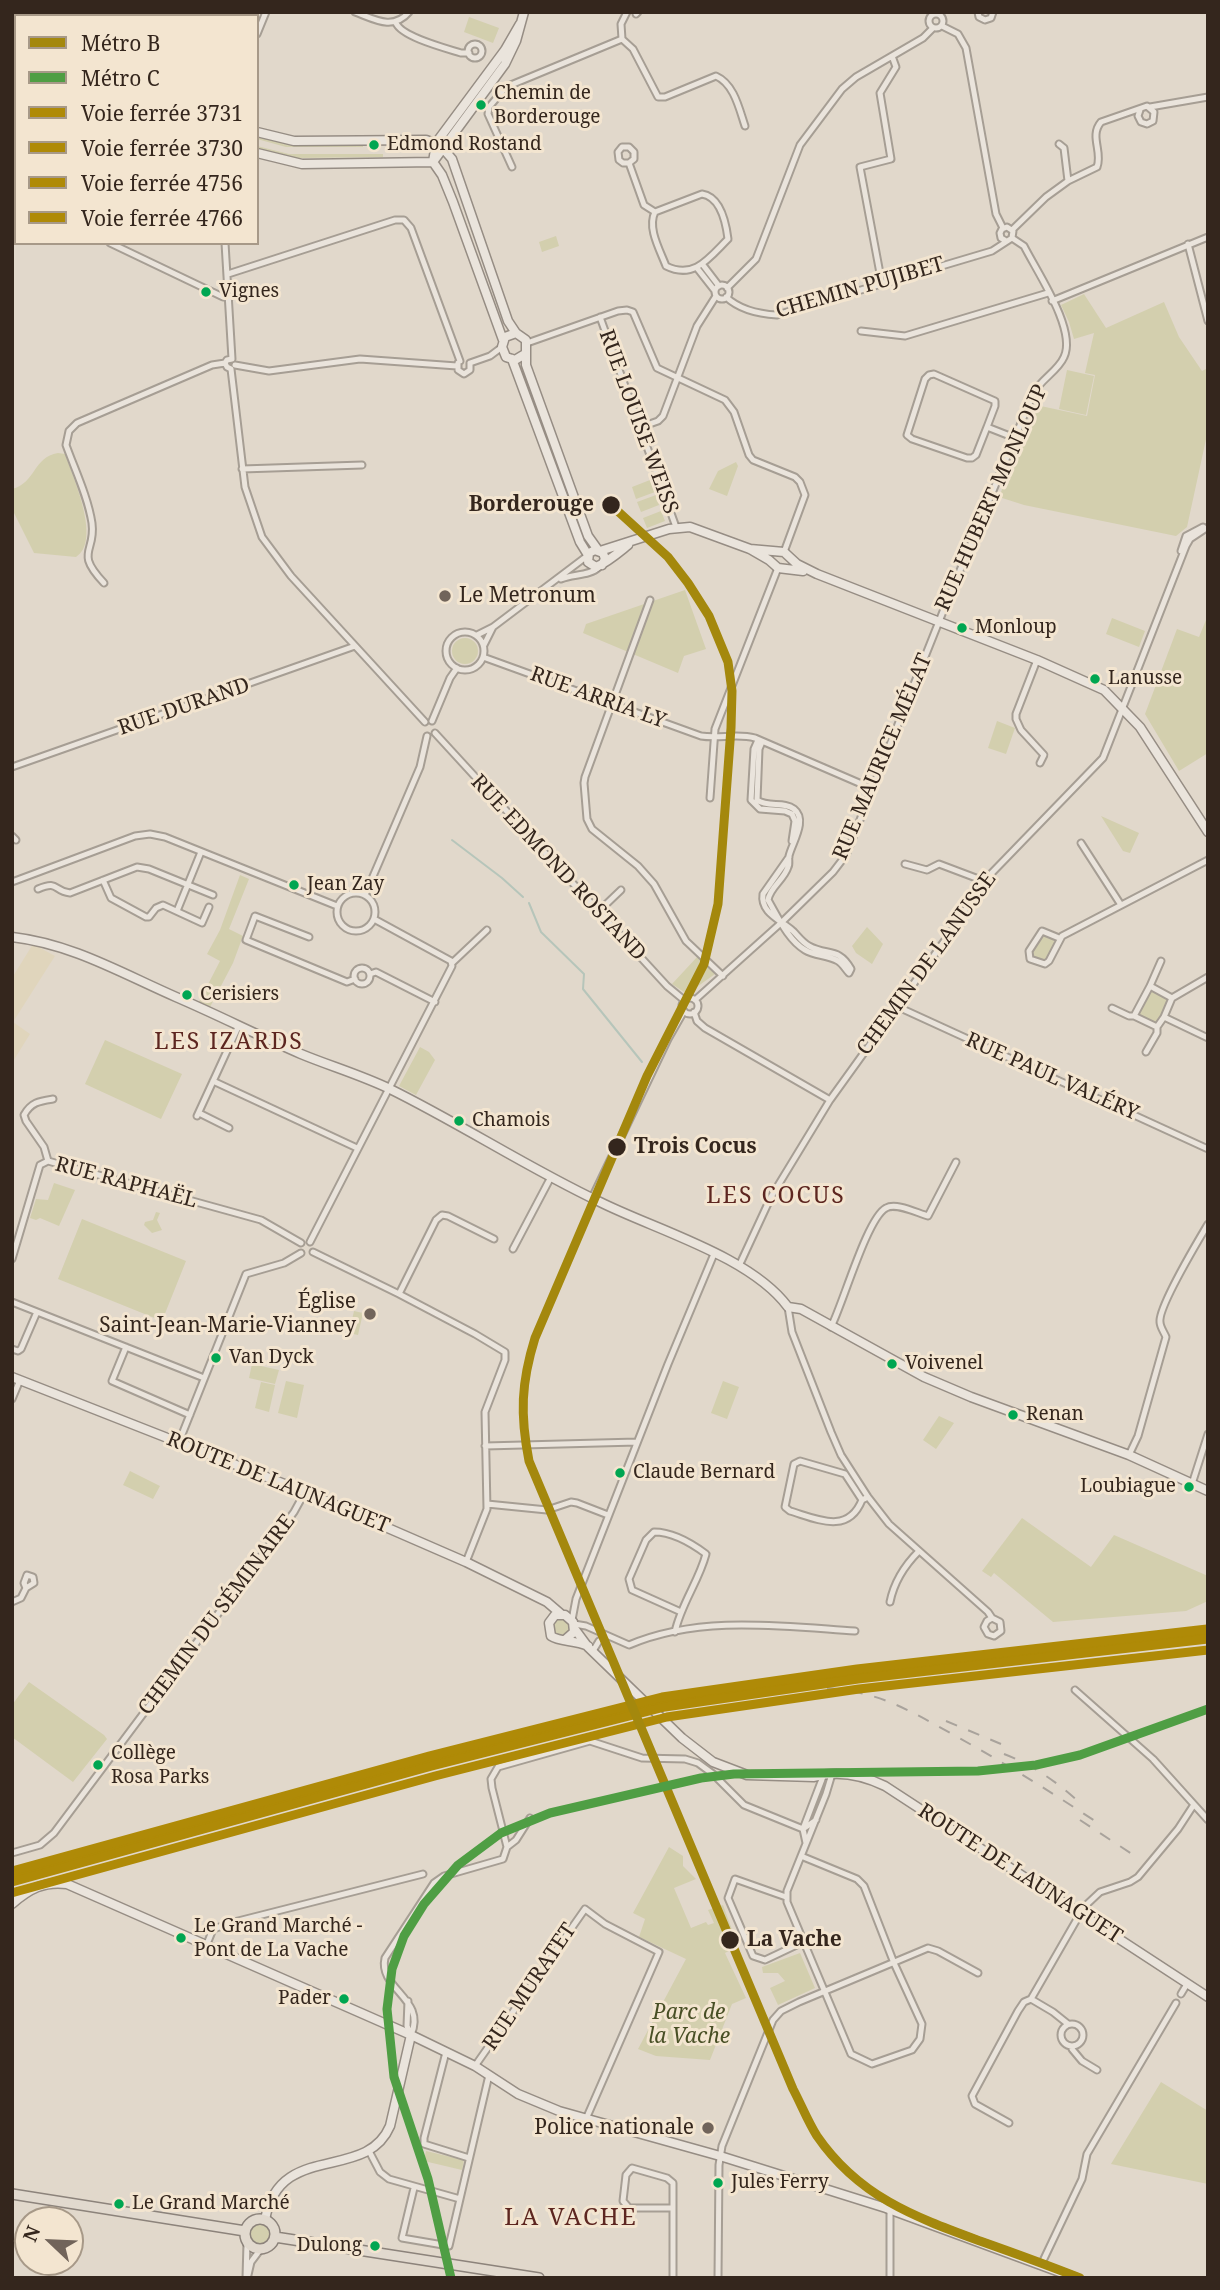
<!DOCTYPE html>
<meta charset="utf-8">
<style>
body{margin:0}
#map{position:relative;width:1220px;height:2290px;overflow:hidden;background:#e1d8cb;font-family:"Noto Serif",serif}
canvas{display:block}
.frame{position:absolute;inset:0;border:14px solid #34261d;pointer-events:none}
.legend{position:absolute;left:14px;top:14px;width:245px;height:231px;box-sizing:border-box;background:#f3e5d0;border:2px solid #a79988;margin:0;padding:9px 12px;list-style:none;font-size:21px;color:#34261d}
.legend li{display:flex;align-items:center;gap:14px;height:35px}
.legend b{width:35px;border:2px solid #a79988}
.north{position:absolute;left:14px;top:2206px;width:70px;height:70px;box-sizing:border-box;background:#f3e5d0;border:2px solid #a79988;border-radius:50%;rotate:293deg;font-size:19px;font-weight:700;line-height:28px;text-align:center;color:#34261d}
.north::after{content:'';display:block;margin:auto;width:24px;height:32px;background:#71645a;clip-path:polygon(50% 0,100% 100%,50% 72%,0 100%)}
</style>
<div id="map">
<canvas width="1220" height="2290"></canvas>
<div class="frame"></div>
<ul class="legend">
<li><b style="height:9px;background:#a4880d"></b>Métro B</li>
<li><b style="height:9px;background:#4f9e44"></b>Métro C</li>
<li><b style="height:9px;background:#af8a07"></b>Voie ferrée 3731</li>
<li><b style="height:9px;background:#af8a07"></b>Voie ferrée 3730</li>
<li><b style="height:9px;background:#af8a07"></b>Voie ferrée 4756</li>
<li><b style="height:9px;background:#af8a07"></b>Voie ferrée 4766</li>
</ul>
<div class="north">N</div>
</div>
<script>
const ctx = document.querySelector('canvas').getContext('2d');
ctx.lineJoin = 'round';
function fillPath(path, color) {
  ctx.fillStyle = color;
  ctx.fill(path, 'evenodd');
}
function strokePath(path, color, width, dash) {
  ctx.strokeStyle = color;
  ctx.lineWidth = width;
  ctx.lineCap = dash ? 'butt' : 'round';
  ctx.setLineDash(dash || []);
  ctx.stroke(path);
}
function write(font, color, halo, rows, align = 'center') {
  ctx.font = font + ' "Noto Serif",serif';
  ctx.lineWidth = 6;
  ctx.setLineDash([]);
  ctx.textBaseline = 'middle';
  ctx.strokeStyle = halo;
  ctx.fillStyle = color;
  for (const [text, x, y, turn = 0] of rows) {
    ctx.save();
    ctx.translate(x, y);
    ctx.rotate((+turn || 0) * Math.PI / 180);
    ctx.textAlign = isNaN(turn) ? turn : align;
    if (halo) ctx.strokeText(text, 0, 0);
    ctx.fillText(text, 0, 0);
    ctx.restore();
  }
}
const farmland = new Path2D(`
 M33,944L55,956L13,1022L30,1034L12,1063V978Z`);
const green = new Path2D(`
 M12,12H54L53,16H16V45L12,43Z
 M469,17L499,28L493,43L464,32Z
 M257,135L274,141L296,145L363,144V147H286L257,139Z
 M257,146L289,154H383V157L296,158L257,150Z
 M556,236L559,246L542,252L539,242Z
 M1084,294L1106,328L1164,302L1179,337L1202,371L1208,368V430L1187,527L1176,536L1024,505L999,497L1036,405L1087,416L1095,375L1085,373L1094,333L1074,339L1069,322L1061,305Z
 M1067,370L1094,376L1086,415L1059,409Z
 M58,453L65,454C73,477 102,541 76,557L34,553L12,509V489C36,483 33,457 58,453Z
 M736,462L738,466L727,496L709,489L718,471Z
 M650,480L655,492L636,499L632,487Z
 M656,495L659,505L641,512L637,502Z
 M661,511L665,521L647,528L643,518Z
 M685,590L706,649L684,656L678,673L583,633L586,624Z
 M1112,618L1145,631L1139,647L1106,634Z
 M1206,620L1208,753L1179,771L1145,714L1177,629L1199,637Z
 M452 651a13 13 0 1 1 26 0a13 13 0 1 1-26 0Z
 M997,721L1015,728L1006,754L988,748Z
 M1101,816L1139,833L1130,853L1123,851Z
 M240,875L249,879L229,929L243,936L233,963L210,1007L199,1002L220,961L207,954L220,930Z
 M867,927L883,944L872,964L856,953L852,946Z
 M1043,934L1053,938L1055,944L1046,959L1039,961L1032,957L1031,953Z
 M698,956L715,974L687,994L672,984Z
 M1153,990L1168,998L1169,1001L1157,1024L1138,1017L1137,1012L1148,991Z
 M105,1040L182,1074L161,1119L85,1084Z
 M420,1047L429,1052L435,1060L416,1095L399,1086Z
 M54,1183L75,1190L59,1226L40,1218L36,1220L30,1218L36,1199L48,1200Z
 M156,1212L160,1213L157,1220L162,1230L152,1233L144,1225L145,1222L153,1220Z
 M82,1219L186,1261L162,1321L58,1279Z
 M354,1311L363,1313L358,1335L349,1333Z
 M252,1364L279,1370L275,1384L249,1378Z
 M286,1381L304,1385L297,1418L278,1413Z
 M723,1381L739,1387L727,1419L711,1413Z
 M261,1382L275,1385L269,1412L255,1408Z
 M939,1416L954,1423L936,1449L923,1440Z
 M130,1471L160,1486L153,1499L123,1485Z
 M1022,1518L1091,1567L1114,1535L1208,1576V1601L1186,1611L1053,1622L994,1573L991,1577L982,1571Z
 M553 1627a8 8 0 1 1 16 0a8 8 0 1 1-16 0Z
 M29,1682L104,1735L107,1739L73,1782L12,1737V1705Z
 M669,1847L683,1856V1866L696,1879L674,1888L691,1928L706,1922L708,1925L714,1923L708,1910L723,1905L738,1946L725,1953L746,1998L732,2004L710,2060L656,2056L638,2049L686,1959L639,1937L645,1919L633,1913Z
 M800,1953L815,1988L778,2005L770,1988L785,1981L778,1973H763L762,1967Z
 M1161,2082L1208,2111V2184L1111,2164Z
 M426,2151L464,2160L462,2170L424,2161Z
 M250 2234a10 10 0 1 1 20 0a10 10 0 1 1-20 0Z`);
const stream = new Path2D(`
 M452,840L502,878L523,897
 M529,903L541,932L584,974L583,989L642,1062`);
const street = new Path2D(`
 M355,12C374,19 393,31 409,12
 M978,12L979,17L985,20L991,18L993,12
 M929 21a7 7 0 1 1 14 0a7 7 0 1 1-14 0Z
 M636,14L638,12
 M396,23C402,37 445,48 461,53H469
 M942,26L958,34L966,48L996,214L1003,228
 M257,34L266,12
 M622,39L633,49L658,97H665L716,76C734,84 739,108 745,126
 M622,39L621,24L627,12
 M468 51a7 7 0 1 1 14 0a7 7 0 1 1-14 0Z
 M1150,107L1208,97
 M629,163H623L619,160L618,152L622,147H629L634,152V159L629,163L644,205L655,212
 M512,167L488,114L489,107L506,87L622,39
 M1068,181L1097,167C1103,152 1089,136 1101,122L1147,106L1154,112L1153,121L1147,124L1141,122L1138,116L1140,110
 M702,194C721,197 726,223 728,239C709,258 694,280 666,266C660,250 647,228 655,212Z
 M1012,230L1046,197L1068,181L1064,148L1059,144
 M110,243L223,297H230
 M225,243L232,359
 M1188,244L1208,321
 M703,265L719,286
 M697,268L715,291
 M228,274L395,220H404L411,228L460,361
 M882,284L860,167L891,159L880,93L896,67L892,56
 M715 292a7 7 0 1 1 14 0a7 7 0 1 1-14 0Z
 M727,288L756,259L800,145L842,89L856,77L923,38L933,28
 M726,297C740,310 758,314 777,315L992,251L1012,238L1013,231L1007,227L1002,229L1000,233L1001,238L1006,241
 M1052,301L1208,237
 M600,317L676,527
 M861,331L905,336L1048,293
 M527,343L618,311L627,310L633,312L657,368L725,400L734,412L749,455L753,460L795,477L800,482L805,495L784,552
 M232,359L227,360L225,363L227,367L231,369L245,487L262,537L291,576L425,722
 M458,363V370L464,374L470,370V363
 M470,363L490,356L502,347
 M235,365L269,371L360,359L457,366
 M641,427L658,421L663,416L697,326L716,296
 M987,427L995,406V401L934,374L929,375L925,379L907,435L912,439L967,458H972L976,455L987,427L1015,438
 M242,469L362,465
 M1181,551L1186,536L1203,527
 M561,579C573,574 590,576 599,567
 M104,583C74,551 96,553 92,523C88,497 75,470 66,445L69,431L77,423L212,365L225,363
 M650,600L585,777L584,783L587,819L592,829L638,866L654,884L686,941L723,976
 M446 651a19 19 0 1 1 38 0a19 19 0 1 1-38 0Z
 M477,635L493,627L587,556
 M484,645L493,627
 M483,657L701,736C719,739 737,733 755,738L873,789
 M1037,660L1016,714V719L1021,730L1044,755L1040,763
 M432,721L450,678L457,668
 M435,733L667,986L684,1000
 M758,740L754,749L751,800L760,809L785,811L792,814L795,821L792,841
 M762,742L759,749L757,800C768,808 784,801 794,809C808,820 792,843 789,856C788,860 790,864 788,867C784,880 770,887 768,900C778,917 788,940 805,950C815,956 828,955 838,961C843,964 845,969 849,973L851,969C839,947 827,956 809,946C802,942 798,936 793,931C781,920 760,913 763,894L789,857
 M12,767L355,646
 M710,798L715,729L778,568
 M12,836L16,840
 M1081,843L1121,905
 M905,864L927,870L939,864L984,881
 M103,880L111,898L146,917H149L156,908L163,905L202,923L209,907
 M12,882L135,836L150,834L165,837L337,906
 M38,889C59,880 53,891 70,893L137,867L149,869L213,895
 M337 912a19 19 0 1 1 38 0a19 19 0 1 1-38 0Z
 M365,895L420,767L427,736
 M177,911L201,852
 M598,912L621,890
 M309,937L255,916L246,940L347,982L355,979
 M1059,938L1042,931L1029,951L1030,959L1045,964L1049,961L1062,936L1208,860
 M452,963L487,930
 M354 976a8 8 0 1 1 16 0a8 8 0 1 1-16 0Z
 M370,974L376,972L435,1002
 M1150,986L1161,961
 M1172,998L1150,986L1134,1016L1157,1027L1164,1017L1172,998L1208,977
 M682 1006a8 8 0 1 1 16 0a8 8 0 1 1-16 0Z
 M695,1000L782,922L833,872L846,855L942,614L1033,394C1041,379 1058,371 1064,357C1077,330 1037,272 1024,246L1012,238
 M896,1006L1208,1149
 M1112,1008L1129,1016H1134
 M694,1012L697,1021L705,1028L830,1100
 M1164,1017L1208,1038
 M1146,1052L1157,1033V1027
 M213,1081L357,1148
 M199,1113L229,1128
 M197,1116L239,1025
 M48,1161L44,1147L26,1121L24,1115C31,1102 40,1101 53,1099
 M592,1198L668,1039L684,1011
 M310,1242L452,966L451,961L374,919
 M513,1249L551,1177
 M313,1252L399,1294L436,1220L442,1215L448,1216L494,1239
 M12,1259L40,1165L48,1161L261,1220L301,1243
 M739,1266L771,1197L830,1100L953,929L984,881L1103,758L1186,546L1190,539L1208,527
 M399,1294L475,1334L505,1352V1360L485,1412L487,1509L466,1562
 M12,1302L204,1378
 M788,1307L792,1332L831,1432L841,1455L868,1497L889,1524L988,1612L992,1618L1000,1622L1001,1631L994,1636L988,1634L984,1627L987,1621L992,1618
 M831,1327C843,1304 867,1218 886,1208C896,1202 917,1213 928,1216L956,1162
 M126,1347L112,1381L190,1415
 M12,1349L18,1351L21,1349L37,1312
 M12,1399L20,1380
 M179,1442L246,1274L284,1263L301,1253
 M485,1446L637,1442
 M1129,1455L1138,1436L1166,1337C1164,1332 1160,1327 1160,1322C1158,1307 1198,1241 1208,1224
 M1192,1484L1208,1434
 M862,1500L845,1474L800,1461L794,1464L785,1507L790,1511C817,1519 848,1535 862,1500L868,1497
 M487,1504L547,1510L571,1502L577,1503L608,1515
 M12,1602L21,1598L26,1588L24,1583L27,1575L33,1577L34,1583L26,1588
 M890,1602C894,1582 905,1565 919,1551
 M572,1620L576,1599L668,1364L714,1254
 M574,1624L586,1626L629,1645C699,1615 780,1626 855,1631
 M675,1632C681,1604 699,1581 706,1554C690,1542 673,1532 654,1532L646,1540L629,1579L632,1590L681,1612
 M593,1651L599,1641L607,1636
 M1075,1690L1153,1759L1208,1820
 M806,1843L803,1829L824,1774
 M507,1847L492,1788L491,1779L498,1767L590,1741L642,1758L685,1759L698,1763L713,1774L744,1805L803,1829L816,1820
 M12,1853L40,1845L54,1833L256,1563L294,1512L305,1492
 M801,1856L857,1879L864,1886L894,1963L922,2024L920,2039L912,2050L872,2064L851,2054L787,1902V1891L826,1794L832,1774
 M786,1897L735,1879L728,1898L753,1956L765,1960L803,1942
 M207,1944L213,1929L238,1921L423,1874
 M1181,1994L1187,1984
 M1031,1999L1053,2012L1068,2024
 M408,2001L407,2026L411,2035
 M1061 2035a11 11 0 1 1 22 0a11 11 0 1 1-22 0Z
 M411,2035C427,1999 378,1989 385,1958L434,1883L444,1876L503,1859L507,1847L516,1840L530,1818
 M1073,2046L1072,2049L1082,2061L1097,2070
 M446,2052L424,2138V2144L469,2158
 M475,2066L585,1909L605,1924L659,1952L586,2119
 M1009,2123L975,2104L972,2096L1018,2011L1024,2002L1031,1999L1084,1907L1100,1892L1130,1882L1138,1877L1178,1829L1193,1806
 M369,2151L380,2172L389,2179L460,2199
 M414,2188L402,2238L449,2246L489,2075
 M1041,2265L1082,2179L1087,2154L1176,2003
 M248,2275L251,2262L260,2250
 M246,2278L247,2243
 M673,2278V2183L667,2178L632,2168L626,2175L623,2201L629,2208H673
 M718,2278L719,2165L722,2146L773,2020L781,2011L799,2002L928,1948L938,1951L978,1973
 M890,2278V2210`);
const secondary = new Path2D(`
 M12,49L16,50
 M12,63L16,64
 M257,132L294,141L426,140L440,145L452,159L508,321L516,333
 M257,153L302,164L433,162
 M433,162L505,64L516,41L524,12
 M503,340L453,202L442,175L433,162L436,143L505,50L520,24
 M525,354L515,360L506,357L502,347L505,337L516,333L526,340V365L588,536L598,550
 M512,359L580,542L588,555
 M750,549L784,552L797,564L817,574L1037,660L1104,690L1140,727L1208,832
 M600,551L669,529L690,527L750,549L769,560L778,568L803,571
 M602,565L605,559L603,553L595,550L589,553L588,562L596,567C608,562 618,553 628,545
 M12,937C72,944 121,973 176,997C218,1015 259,1036 301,1054C330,1066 361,1075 390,1089C461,1124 528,1168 600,1202C656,1230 750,1256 788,1307L801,1309L924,1377L971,1397L1129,1455L1208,1491
 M12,1377L305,1492L466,1562L547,1602L561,1614
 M574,1628L588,1647L682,1738L713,1762L747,1775L814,1777C838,1770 862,1775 885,1786L1208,1997
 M566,1639L574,1632L573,1622L565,1615H555L549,1623L551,1636C560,1642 574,1640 588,1646
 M12,1904C29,1889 44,1881 67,1884L411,2035L475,2066L518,2094L559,2111L720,2156L886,2208L1076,2278
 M265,2220C279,2140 366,2183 390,2126L411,2035`);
const primary = new Path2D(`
 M12,2194L245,2231
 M245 2234a15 15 0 1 1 30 0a15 15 0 1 1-30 0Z
 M275,2237L539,2278`);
const highway = new Path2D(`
 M57,16L58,12
 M67,16L69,12
 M83,16L84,12
 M121,16L122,12
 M12,138L16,129
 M12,155L16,146
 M12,196L16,186
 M12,226L16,219`);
const rail = new Path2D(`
 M827,1688C879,1692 907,1709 952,1734C1001,1761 1048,1790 1095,1821
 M946,1721L1001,1744
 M1004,1754C1033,1765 1057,1782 1080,1803
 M1080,1820L1135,1856`);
const rail1 = new Path2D(`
 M12,1878L295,1799L532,1736L663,1704L741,1691L912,1669L1208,1636`);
const rail2 = new Path2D(`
 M12,1882L432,1766L665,1707L858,1679L1208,1639`);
const rail3 = new Path2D(`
 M15,1892L435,1776L667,1717L859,1689L1208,1650`);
const rail4 = new Path2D(`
 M12,1871L429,1756L662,1697L857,1669L1207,1629`);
const metro1 = new Path2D(`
 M611,505L668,557L688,583L709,616L728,662L732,691L731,728L718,904L704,964L647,1076L535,1338C521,1383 520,1415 529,1461L793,2089C801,2104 808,2122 817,2136C859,2197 915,2217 980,2241C1014,2253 1047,2265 1080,2278`);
const metro2 = new Path2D(`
 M451,2278L428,2179L394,2077L387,2009L392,1969L404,1936L424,1904L458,1865L501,1833L550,1813L701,1778L734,1774L978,1771L1036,1765L1080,1755L1208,1709`);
const markers = [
 [481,105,6,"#00a651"],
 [374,145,6,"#00a651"],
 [206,292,6,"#00a651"],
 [611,505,10,"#34261d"],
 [445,596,7,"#71645a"],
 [962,628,6,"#00a651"],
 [1095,679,6,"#00a651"],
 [294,885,6,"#00a651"],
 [187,995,6,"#00a651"],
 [459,1121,6,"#00a651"],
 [617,1147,10,"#34261d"],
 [370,1314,7,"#71645a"],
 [216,1358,6,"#00a651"],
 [892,1364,6,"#00a651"],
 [1013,1415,6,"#00a651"],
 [620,1473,6,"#00a651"],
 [1189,1487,6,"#00a651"],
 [98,1765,6,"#00a651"],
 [181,1938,6,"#00a651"],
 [730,1940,10,"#34261d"],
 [344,1999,6,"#00a651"],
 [708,2128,7,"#71645a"],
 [718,2183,6,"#00a651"],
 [119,2204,6,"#00a651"],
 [375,2246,6,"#00a651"]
];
const busNames = [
 ["Chemin de",494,94],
 ["Borderouge",494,118],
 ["Edmond Rostand",387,145],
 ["Vignes",219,292],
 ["Monloup",975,628],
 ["Lanusse",1108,679],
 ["Jean Zay",307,885],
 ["Cerisiers",200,995],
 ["Chamois",472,1121],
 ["Van Dyck",229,1358],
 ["Voivenel",905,1364],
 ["Renan",1026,1415],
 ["Claude Bernard",633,1473],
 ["Loubiague",1176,1487,"right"],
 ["Collège",111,1754],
 ["Rosa Parks",111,1778],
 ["Le Grand Marché -",194,1927],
 ["Pont de La Vache",194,1951],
 ["Pader",331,1999,"right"],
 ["Jules Ferry",731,2183],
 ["Le Grand Marché",132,2204],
 ["Dulong",362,2246,"right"]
];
const streetNames = [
 ["CHEMIN PUJIBET",860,288,-16],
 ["RUE LOUISE WEISS",638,422,70],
 ["RUE HUBERT MONLOUP",992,498,-66],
 ["RUE ARRIA LY",598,698,20],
 ["RUE DURAND",184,707,-19],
 ["RUE MAURICE MÉLAT",883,757,-67],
 ["RUE EDMOND ROSTAND",558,868,47],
 ["CHEMIN DE LANUSSE",927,964,-54],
 ["RUE PAUL VALÉRY",1052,1077,24],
 ["RUE RAPHAËL",126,1183,15],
 ["ROUTE DE LAUNAGUET",278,1483,22],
 ["CHEMIN DU SÉMINAIRE",217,1615,-53],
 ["ROUTE DE LAUNAGUET",1020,1874,33],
 ["RUE MURATET",530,1987,-56]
];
const stopNames = [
 ["Borderouge",594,505,"right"],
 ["Trois Cocus",634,1147],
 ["La Vache",747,1940]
];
const poiNames = [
 ["Le Metronum",459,596,"left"],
 ["Église",356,1302],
 ["Saint-Jean-Marie-Vianney",356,1326],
 ["Police nationale",694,2128]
];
const parkNames = [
 ["Parc de",689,2013],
 ["la Vache",689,2037]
];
const neighbourhoodNames = [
 ["LES IZARDS",229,1042],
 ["LES COCUS",776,1196]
];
const quarterNames = [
 ["LA VACHE",571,2218]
];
fillPath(farmland, '#e0d5bc');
fillPath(green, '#d3cfae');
strokePath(stream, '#b6c5ba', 2);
strokePath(street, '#a69e94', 9);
strokePath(secondary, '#968d84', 11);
strokePath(primary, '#8c837b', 12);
strokePath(highway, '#8c837b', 14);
strokePath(street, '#eae4dc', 5);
strokePath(secondary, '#eae4dc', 8);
strokePath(primary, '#e1d9ce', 9);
strokePath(highway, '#d4c8bc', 10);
strokePath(rail, '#a9a39c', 2, [12, 12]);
strokePath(rail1, '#af8a07', 9);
strokePath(rail2, '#af8a07', 9);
strokePath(rail3, '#af8a07', 9);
strokePath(rail4, '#af8a07', 9);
strokePath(metro1, '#a4880d', 9);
strokePath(metro2, '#4f9e44', 9);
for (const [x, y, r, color] of markers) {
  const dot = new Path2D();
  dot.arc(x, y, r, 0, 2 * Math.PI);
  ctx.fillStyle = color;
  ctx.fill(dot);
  strokePath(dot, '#f3e5d0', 2.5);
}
write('19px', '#34261d', '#f3e5d0', busNames, 'left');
write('21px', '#34261d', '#f3e5d0', streetNames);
write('bold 21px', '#34261d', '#f3e5d0', stopNames, 'left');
write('21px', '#34261d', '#f3e5d0', poiNames, 'right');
write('italic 21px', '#484f25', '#f3e5d0', parkNames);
ctx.letterSpacing = '2px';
write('23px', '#5d2620', '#f3e5d0', neighbourhoodNames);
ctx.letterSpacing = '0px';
ctx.letterSpacing = '2px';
write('24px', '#5d2620', '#f3e5d0', quarterNames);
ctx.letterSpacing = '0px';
</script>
